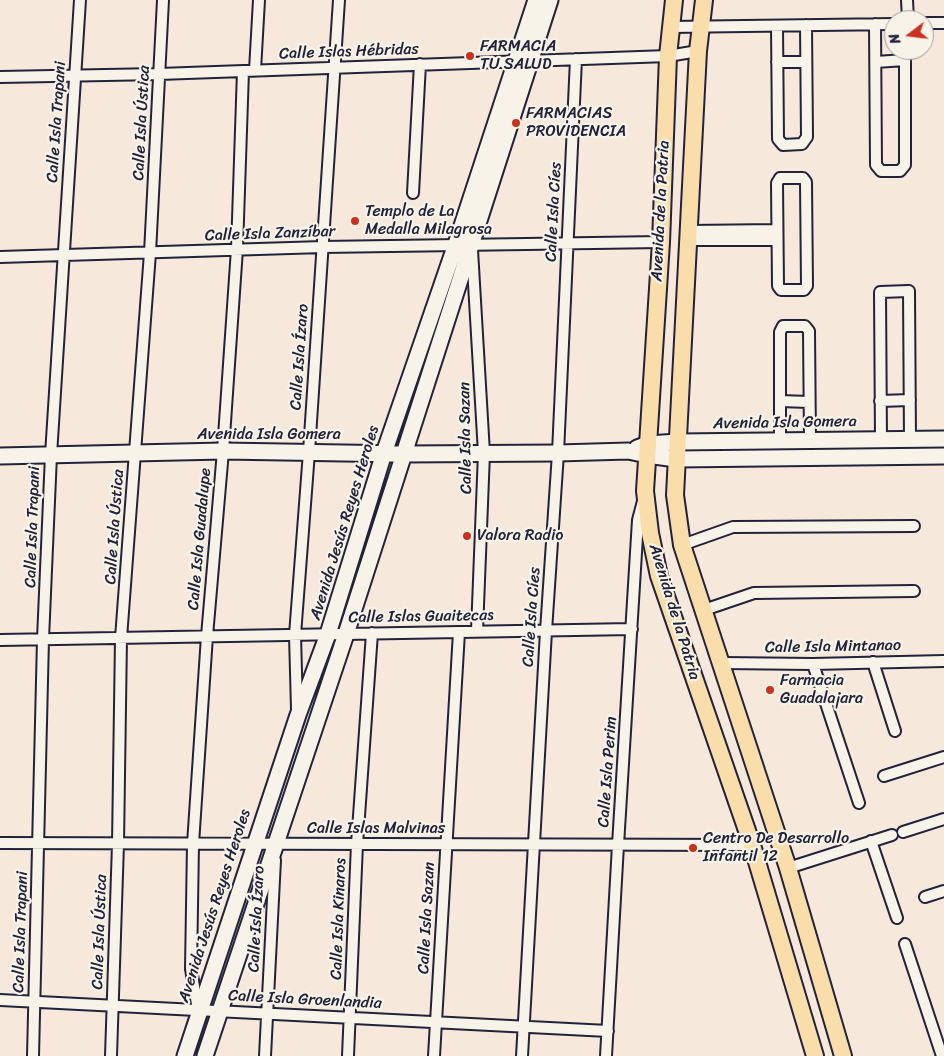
<!DOCTYPE html>
<meta charset="utf-8">
<style>
body{margin:0}
#map{position:relative;width:944px;height:1056px;overflow:hidden;background:#f6e8db;font-family:Sriracha,sans-serif}
canvas{display:block}
.north{position:absolute;left:884px;top:10px;width:50px;height:50px;box-sizing:border-box;background:#f7f3e8;border:1px solid #a29fa3;border-radius:50%;rotate:255deg;font-size:14px;font-weight:700;line-height:20px;text-align:center;color:#22223b}
.north::after{content:'';display:block;margin:auto;width:18px;height:22px;background:#c8321e;clip-path:polygon(50% 0,100% 100%,50% 72%,0 100%)}
</style>
<div id="map">
<canvas width="944" height="1056"></canvas>
<div class="north">N</div>
</div>
<script>
const ctx = document.querySelector('canvas').getContext('2d');
ctx.lineJoin = 'round';
function strokePath(path, color, width, dash) {
  ctx.strokeStyle = color;
  ctx.lineWidth = width;
  ctx.lineCap = dash ? 'butt' : 'round';
  ctx.setLineDash(dash || []);
  ctx.stroke(path);
}
function write(font, color, halo, rows, align = 'center') {
  ctx.font = font + ' Sriracha,sans-serif';
  ctx.lineWidth = 4.5;
  ctx.setLineDash([]);
  ctx.textBaseline = 'middle';
  ctx.strokeStyle = halo;
  ctx.fillStyle = color;
  for (const [text, x, y, turn = 0] of rows) {
    ctx.save();
    ctx.translate(x, y);
    ctx.rotate((+turn || 0) * Math.PI / 180);
    ctx.textAlign = isNaN(turn) ? turn : align;
    if (halo) ctx.strokeText(text, 0, 0);
    ctx.fillText(text, 0, 0);
    ctx.restore();
  }
}
const street = new Path2D(`
 M907,0L908,20
 M924,23H944
 M875,24L876,165L881,171H900L905,165V50
 M777,26L778,139L783,145L802,144L807,137L806,25
 M671,27L894,24
 M777,62H806
 M876,62L905,60
 M255,70L259,0
 M0,77L159,74L668,56L698,51
 M780,178H803L806,182L807,286L804,290H781L778,286L777,183Z
 M413,193L420,64
 M689,231L777,230
 M689,240H777
 M472,250L484,453L477,631
 M0,257L323,247L661,242
 M780,401L809,402
 M880,401L910,400
 M881,440L880,292L909,291L910,439
 M780,441V332L783,326H805L809,331L810,440
 M682,545L733,527L914,526
 M704,610L754,593L914,591
 M0,640L632,629
 M873,662L895,731
 M722,663L813,664L944,661
 M813,664L859,803
 M297,709L295,635L309,452L339,0
 M884,776L944,757
 M903,832L944,819
 M871,841L897,918
 M0,843L752,845
 M788,868L892,835
 M925,897L944,891
 M905,944L942,1056
 M0,1000L608,1031
 M198,1010L191,969L193,844L207,636L223,451L237,249L243,71
 M33,1056L43,639L51,455L80,0
 M111,1056L118,844L121,638L150,253L163,0
 M265,1056L275,860
 M348,1056L357,844L372,633
 M434,1056L459,632
 M522,1056L546,631L558,453L576,59
 M606,1056L618,845L638,520L643,501`);
const secondary = new Path2D(`
 M637,448L648,444L678,442L944,439
 M0,456L223,451L404,454L558,453L628,451L647,455L676,459L944,456
 M185,1056L298,715L328,634L384,453L456,244L536,0
 M205,1056L346,634L550,0`);
const primary = new Path2D(`
 M674,0L668,56L661,242L645,491L650,533L659,576L752,845L815,1056
 M704,0L698,51L675,495L682,545L788,868L843,1056`);
const markers = [
 [470,56,5,"#c8321e"],
 [516,123,5,"#c8321e"],
 [355,221,5,"#c8321e"],
 [467,536,5,"#c8321e"],
 [770,690,5,"#c8321e"],
 [693,848,5,"#c8321e"]
];
const poiNames = [
 ["FARMACIA",480,47],
 ["TU SALUD",480,65],
 ["FARMACIAS",526,114],
 ["PROVIDENCIA",526,132],
 ["Templo de La",365,212],
 ["Medalla Milagrosa",365,230],
 ["Valora Radio",477,536],
 ["Farmacia",780,681],
 ["Guadalajara",780,699],
 ["Centro De Desarrollo",703,839],
 ["Infantil 12",703,857]
];
const streetNames = [
 ["Calle Islas Hébridas",349,52,-2],
 ["Calle Isla Trapani",57,122,-86],
 ["Calle Isla Ústica",142,123,-87],
 ["Avenida de la Patria",661,211,-87],
 ["Calle Isla Cíes",554,212,-87],
 ["Calle Isla Zanzíbar",270,234,-2],
 ["Calle Isla Ízaro",300,357,-86],
 ["Avenida Isla Gomera",785,423,-1],
 ["Avenida Isla Gomera",269,435],
 ["Calle Isla Sazan",466,438,-91],
 ["Avenida Jesús Reyes Heroles",345,523,-73],
 ["Calle Isla Trapani",33,527,-88],
 ["Calle Isla Ústica",115,527,-86],
 ["Calle Isla Guadalupe",200,539,-85],
 ["Avenida de la Patria",674,612,73],
 ["Calle Islas Guaitecas",421,617,-1],
 ["Calle Isla Cíes",532,617,-86],
 ["Calle Isla Mintanao",833,647,-1],
 ["Calle Isla Perim",608,772,-86],
 ["Calle Islas Malvinas",376,829],
 ["Avenida Jesús Reyes Heroles",215,906,-72],
 ["Calle Isla Sazan",427,918,-87],
 ["Calle Isla Ízaro",257,919,-87],
 ["Calle Isla Kinaros",339,919,-88],
 ["Calle Isla Trapani",21,932,-88],
 ["Calle Isla Ústica",100,932,-88],
 ["Calle Isla Groenlandia",305,1000,3]
];
strokePath(street, '#22223b', 14);
strokePath(secondary, '#22223b', 19);
strokePath(primary, '#22223b', 20);
strokePath(street, '#f7f3e8', 10);
strokePath(secondary, '#f7f3e8', 15);
strokePath(primary, '#f9deab', 16);
for (const [x, y, r, color] of markers) {
  const dot = new Path2D();
  dot.arc(x, y, r, 0, 2 * Math.PI);
  ctx.fillStyle = color;
  ctx.fill(dot);
  strokePath(dot, '#f7f3e8', 2);
}
write('16px', '#22223b', '#f7f3e8', poiNames, 'left');
write('16px', '#22223b', '#f7f3e8', streetNames);
</script>
